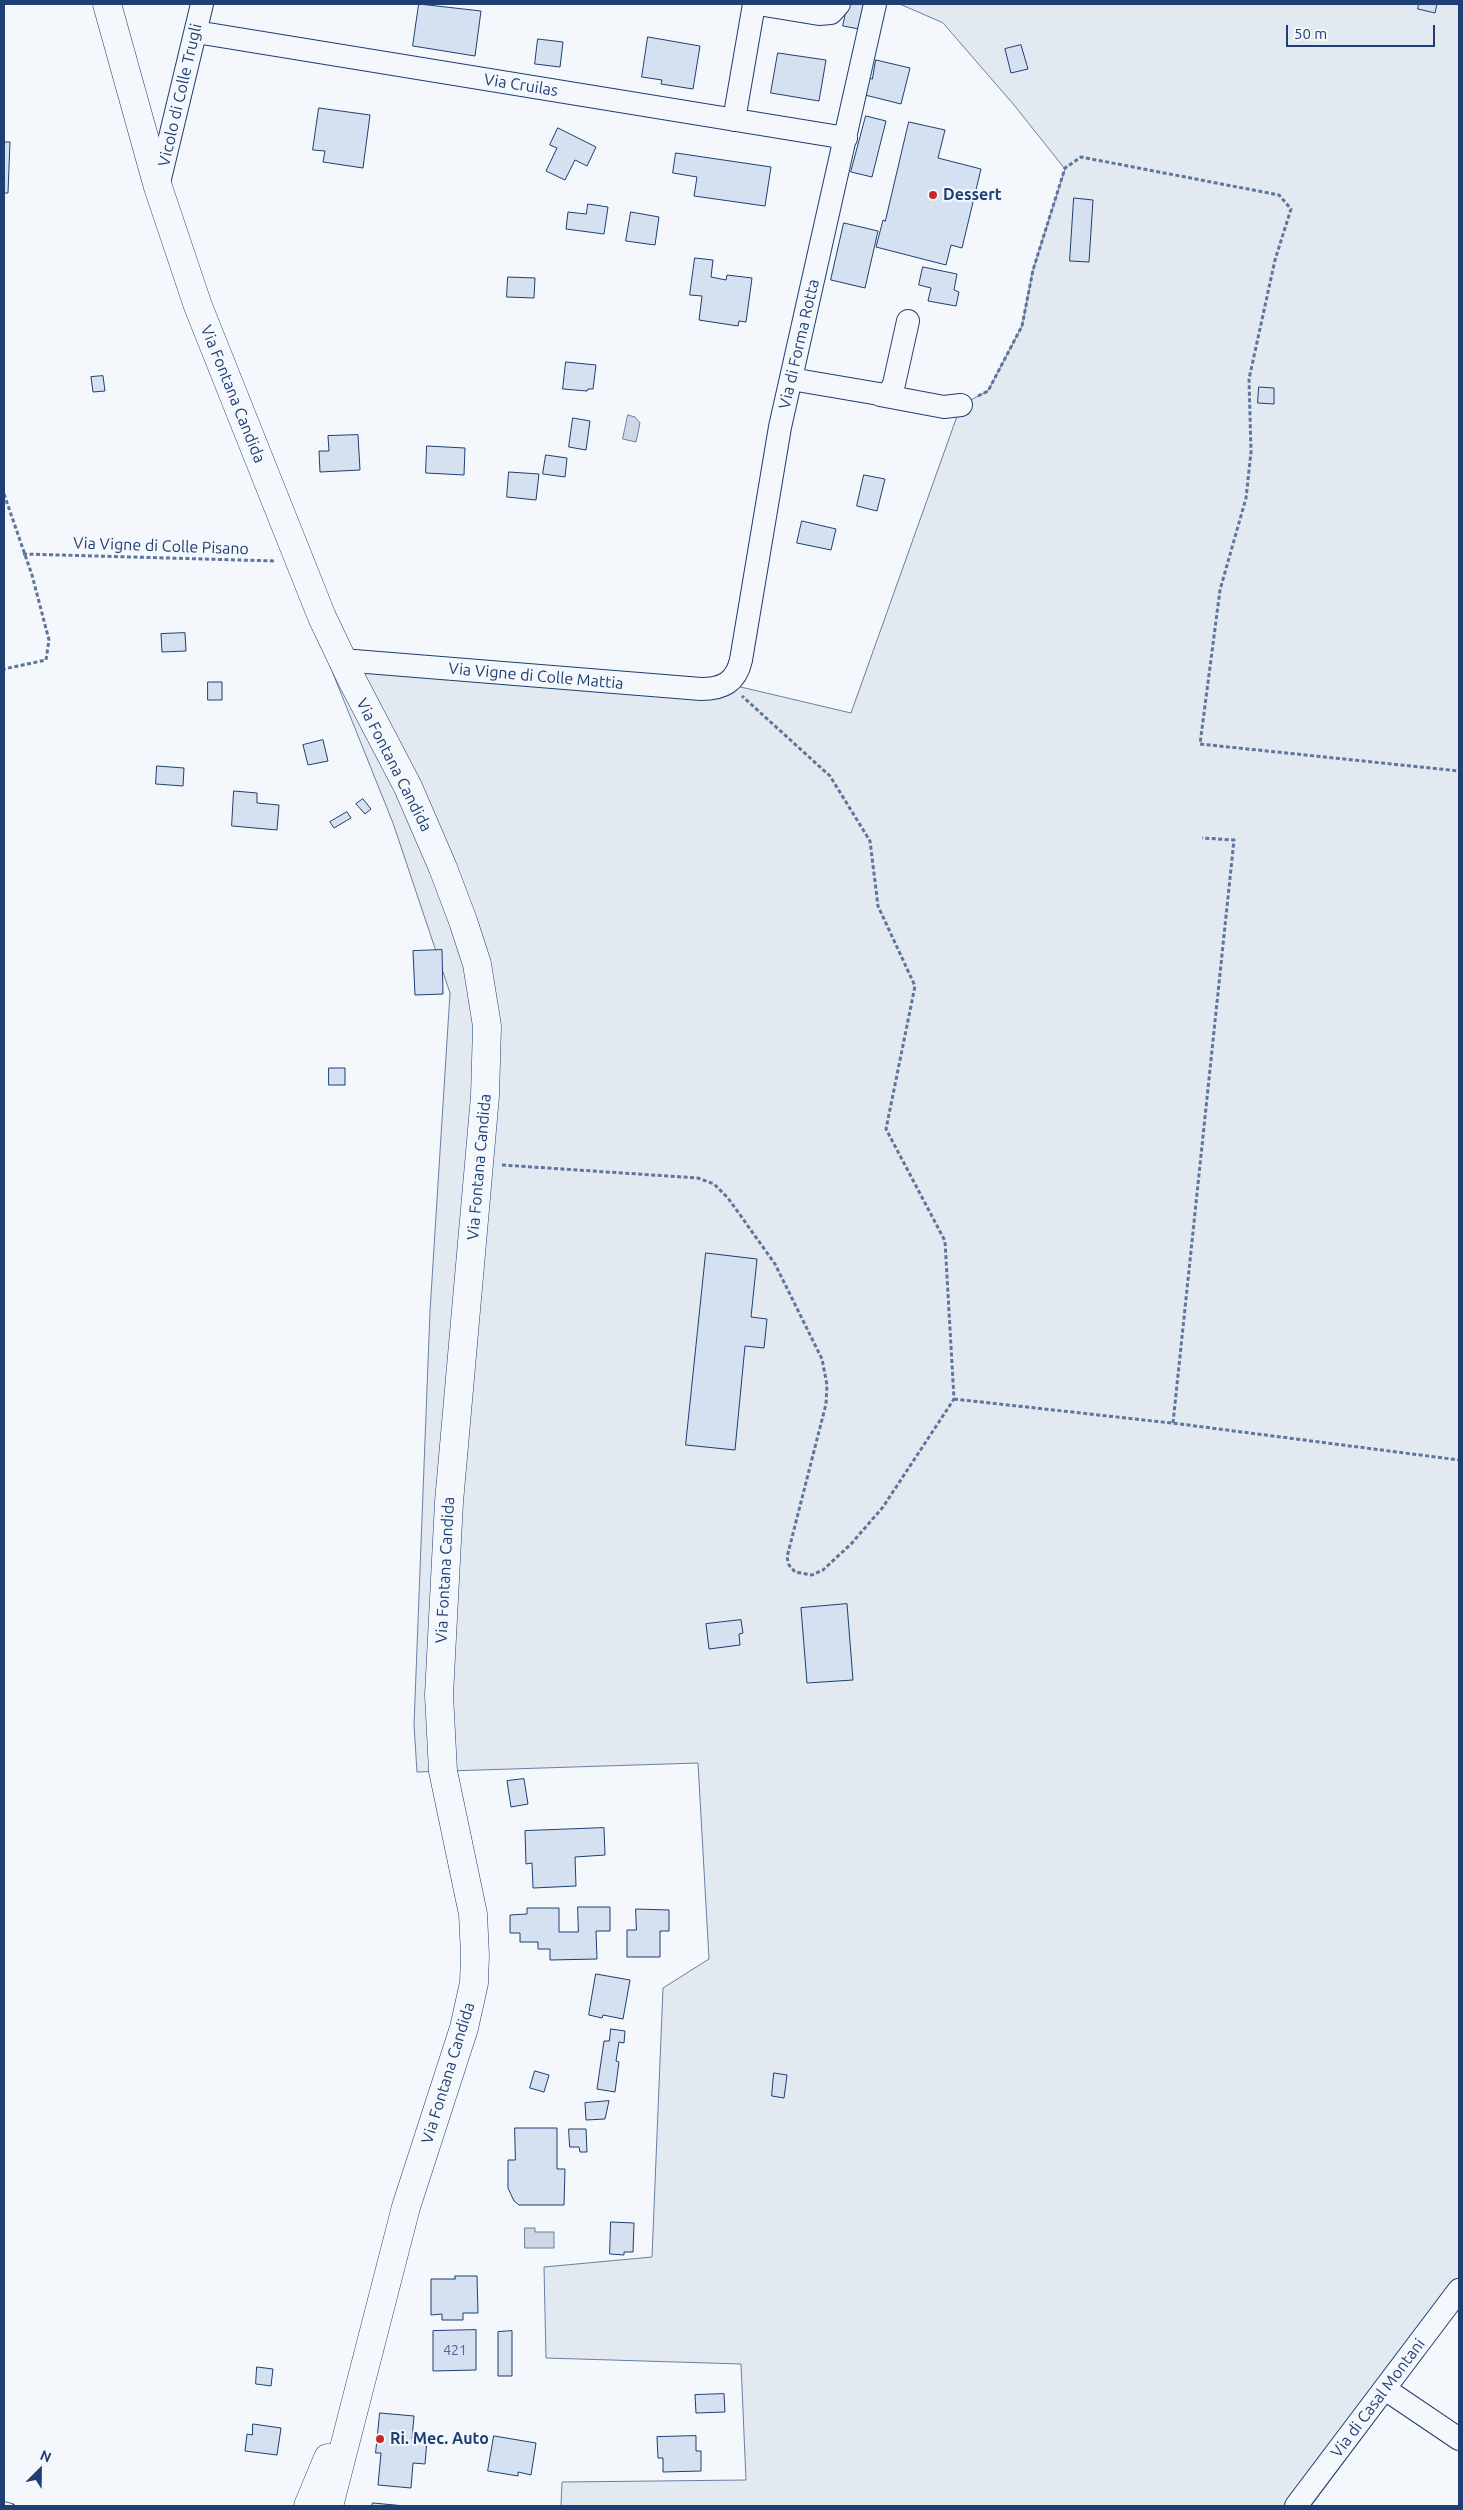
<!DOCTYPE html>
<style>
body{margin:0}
#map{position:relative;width:1463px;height:2510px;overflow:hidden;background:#f4f7fb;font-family:Ubuntu,sans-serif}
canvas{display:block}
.frame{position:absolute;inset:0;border:5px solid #1d3f73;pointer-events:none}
.north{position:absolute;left:15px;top:2445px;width:50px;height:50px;-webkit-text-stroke:4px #f4f7fb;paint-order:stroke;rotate:23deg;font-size:14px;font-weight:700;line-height:20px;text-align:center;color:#1d3f73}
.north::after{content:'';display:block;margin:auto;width:18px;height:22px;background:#1d3f73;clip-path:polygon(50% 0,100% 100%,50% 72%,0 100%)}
.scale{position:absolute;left:1286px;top:25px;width:149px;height:22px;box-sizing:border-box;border:2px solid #1d3f73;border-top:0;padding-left:6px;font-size:15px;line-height:18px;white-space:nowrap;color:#1d3f73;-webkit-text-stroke:4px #f4f7fb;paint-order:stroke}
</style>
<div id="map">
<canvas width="1463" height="2510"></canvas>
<div class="frame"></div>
<div class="north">N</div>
<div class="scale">50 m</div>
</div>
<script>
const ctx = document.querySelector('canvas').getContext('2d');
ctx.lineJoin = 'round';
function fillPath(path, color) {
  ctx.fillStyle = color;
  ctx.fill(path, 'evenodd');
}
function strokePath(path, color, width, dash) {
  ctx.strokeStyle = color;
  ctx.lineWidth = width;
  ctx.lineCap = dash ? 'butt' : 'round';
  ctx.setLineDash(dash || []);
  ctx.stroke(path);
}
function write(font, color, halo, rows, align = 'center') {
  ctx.font = font + ' Ubuntu,sans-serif';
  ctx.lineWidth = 4;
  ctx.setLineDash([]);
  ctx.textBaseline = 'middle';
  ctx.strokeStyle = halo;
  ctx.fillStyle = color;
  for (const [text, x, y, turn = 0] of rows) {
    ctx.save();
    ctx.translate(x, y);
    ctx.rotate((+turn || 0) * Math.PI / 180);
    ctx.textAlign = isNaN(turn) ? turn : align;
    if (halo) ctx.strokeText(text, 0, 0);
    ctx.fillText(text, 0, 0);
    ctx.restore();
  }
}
const green = new Path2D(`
 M900,4H1459V2308L1311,2506H561L562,2482L746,2480L741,2364L546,2358L544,2267L652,2257L663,1988L709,1959L698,1763L417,1772L414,1725L430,1311L450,993L393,823L326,656L728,684L851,713L961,405L988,391L1022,326L1033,270L1065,169L1014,105L943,23Z`);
const water = new Path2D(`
 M628,415L635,417L640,423L636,442L623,439Z
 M525,2228H535V2232H554V2248H525Z`);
const building = new Path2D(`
 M419,4L481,11L475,56L413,46Z
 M848,4H865L859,29L843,26Z
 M1419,4H1437L1435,13L1418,9Z
 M648,37L700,46L693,89L661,84L662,80L642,77Z
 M538,39L563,42L560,67L535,64Z
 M1021,45L1028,69L1011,73L1005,49Z
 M778,53L826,60L819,101L771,93Z
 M876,60L910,68L901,104L861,94L865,77L872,79Z
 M319,108L370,115L363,168L323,162L325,151L313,150Z
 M866,116L886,121L872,177L851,172Z
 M909,122L945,130L938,158L981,169L962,248L951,245L946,265L876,247L883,220L885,221Z
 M558,128L596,147L587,166L575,160L565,180L546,171L557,148L550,145Z
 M4,142H10L8,193H4Z
 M676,153L771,167L765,206L694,196L697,177L673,173Z
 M1074,198L1093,200L1089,262L1070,261Z
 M588,204L608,207L604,234L566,229L568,212L586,214Z
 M631,212L659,217L655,245L626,241Z
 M844,223L878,231L865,288L831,280Z
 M695,258L713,260L711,277L726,280L727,275L752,278L746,322L739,321L738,326L699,320L702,296L690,295Z
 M923,267L957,274L954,290L959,292L956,306L928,301L931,288L919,285Z
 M508,277L535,278L534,298L507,297Z
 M566,362L596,365L593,389H588L587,391L563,389Z
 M103,376L105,391L93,392L91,377Z
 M1259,387L1274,388V404L1258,403Z
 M573,418L590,421L586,450L569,447Z
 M358,435L360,470L320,472L319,451H329L328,436Z
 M427,446L465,448L464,475L426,473Z
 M546,455L567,458L565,477L543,474Z
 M509,472L539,474L536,500L507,497Z
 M864,475L885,479L877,511L857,506Z
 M802,521L836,529L831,550L797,543Z
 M185,633L186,651L162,652L161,634Z
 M208,682H222V700H208Z
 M323,740L328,761L308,765L303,745Z
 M157,766L184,768L183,786L156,784Z
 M234,791L257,793V803L279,805L277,830L232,826Z
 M363,799L371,809L365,814L356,804Z
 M347,812L351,818L334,828L330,822Z
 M442,950L443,994L415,995L413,951Z
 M329,1068H345V1085H329Z
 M706,1253L757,1259L751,1317L767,1319L764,1348L745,1346L735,1450L686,1445Z
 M847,1604L853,1680L807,1683L801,1608Z
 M741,1620L743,1633L739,1634L740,1645L709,1649L706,1624Z
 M524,1779L528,1804L511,1807L507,1781Z
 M604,1828L605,1855L575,1857L576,1886L533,1888L532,1863L526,1864L525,1831Z
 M578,1907H610V1931H596L597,1959L550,1960V1949H538V1942H520V1933H510V1915L527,1914V1908H559V1932H578Z
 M636,1909L669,1910V1931H660V1957H627V1930H636Z
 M596,1974L630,1980L623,2019L603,2015L602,2018L589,2015Z
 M611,2029L625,2031L624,2043L619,2042L616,2061L619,2062L615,2092L597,2089L604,2041H609Z
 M535,2071L549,2075L544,2092L530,2088Z
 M774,2073L787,2075L784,2098L772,2096Z
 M609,2101L605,2119L586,2120L585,2103Z
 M515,2128H557V2169H565L564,2205H519L514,2201L508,2188V2160H515Z
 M569,2129H586L587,2152H580L579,2147H570Z
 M611,2222L634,2223L633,2252H624V2255L610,2254Z
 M455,2276H477L478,2313H463V2320H442V2314L431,2315V2279H455Z
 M476,2330V2370L433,2371V2331Z
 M512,2331V2376H498V2332Z
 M257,2367L273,2369L271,2386L256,2384Z
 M724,2394L725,2412L696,2413L695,2395Z
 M380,2413L414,2416L412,2439L427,2440L425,2464L413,2463L411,2488L378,2485L381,2453H376Z
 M253,2424L281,2428L277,2455L245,2451L247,2434L252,2435Z
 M494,2436L536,2443L531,2475L518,2472V2476L488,2471Z
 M696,2436V2451H701V2471L663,2472V2458H658L657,2437Z
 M373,2503L405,2506H372Z`);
const path = new Path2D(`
 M978,396L988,391L1022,326L1033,270L1065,168L1081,157L1279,195L1291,209L1275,260L1249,379L1251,452L1246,498L1220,590L1200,744L1459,771
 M4,494L32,575L49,640L46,660L4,669
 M23,554L275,561
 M502,1165L698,1178L714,1184L728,1198L775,1264L822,1359L827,1385L826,1404L787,1557L789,1565L795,1572L812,1575L823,1570L851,1544L883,1507L954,1399L945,1241L886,1129L915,986L878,906L870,841L830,776L742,696
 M954,1399L1180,1424L1459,1460
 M1173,1423L1234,840L1202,838`);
const minor = new Path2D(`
 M758,4L819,14L831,13L839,4
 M196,32L846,138
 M734,120L754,4
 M158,187L202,4
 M791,379L885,395L889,393L894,384L908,321
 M880,395L944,407L961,405
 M342,660L701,689C723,689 736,682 741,660L780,427L875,4
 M1385,2389L1459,2439
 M1296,2506L1459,2290`);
const major = new Path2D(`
 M107,4L158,187L198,306L322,617L352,680L408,787L443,868L463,921L477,964L487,1026L485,1096L449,1502L439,1695L443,1771L473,1914L475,1955L474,1983L464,2028L406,2207L329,2506
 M308,2506L328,2458`);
const rail = new Path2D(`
 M4,2504L12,2506`);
const markers = [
 [933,195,5,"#c62828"],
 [380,2439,5,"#c62828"]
];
const numberNames = [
 ["421",455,2350]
];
const streetNames = [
 ["Via Cruilas",521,85,9],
 ["Vicolo di Colle Trugli",180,95,-77],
 ["Via di Forma Rotta",799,344,-77],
 ["Via Fontana Candida",233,394,68],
 ["Via Vigne di Colle Pisano",161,546,2],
 ["Via Vigne di Colle Mattia",536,676,5],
 ["Via Fontana Candida",394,765,63],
 ["Via Fontana Candida",479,1167,-85],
 ["Via Fontana Candida",445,1570,-87],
 ["Via Fontana Candida",448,2073,-73],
 ["Via di Casal Montani",1378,2398,-53]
];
const poiNames = [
 ["Dessert",943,195],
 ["Ri. Mec. Auto",390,2439]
];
fillPath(green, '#e3e9f0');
strokePath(green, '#687fa3', 1);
fillPath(water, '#cfd7e4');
strokePath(water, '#687fa3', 1);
fillPath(building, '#d5e0f0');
strokePath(building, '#1d3f73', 1);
strokePath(minor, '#1d3f73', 24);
strokePath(major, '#1d3f73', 29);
strokePath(path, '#5e769c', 3, [4, 2.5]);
strokePath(minor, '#f4f7fb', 22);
strokePath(major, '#f4f7fb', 28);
strokePath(rail, '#1d3f73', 5.5);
strokePath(rail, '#f4f7fb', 4, [11]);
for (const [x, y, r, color] of markers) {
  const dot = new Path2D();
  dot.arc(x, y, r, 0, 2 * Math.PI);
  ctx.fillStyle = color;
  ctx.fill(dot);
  strokePath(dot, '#f4f7fb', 2);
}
write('14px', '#4b6792', null, numberNames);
write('16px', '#1d3f73', '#f4f7fb', streetNames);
write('bold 16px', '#1d3f73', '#f4f7fb', poiNames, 'left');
</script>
